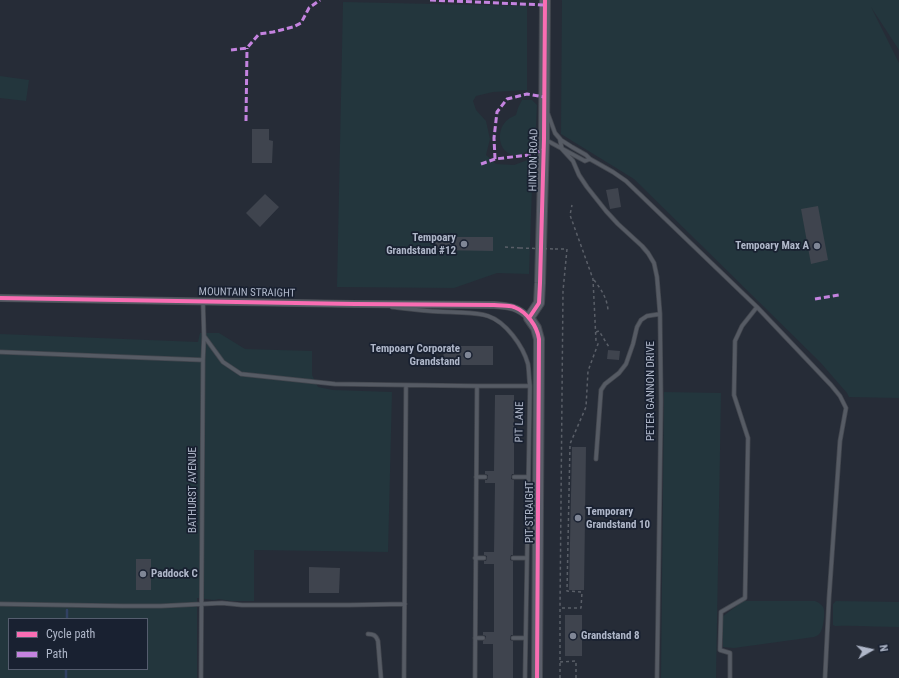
<!DOCTYPE html>
<style>
body{margin:0}
#map{position:relative;width:899px;height:678px;overflow:hidden;background:#262c37;font-family:"Roboto Condensed",sans-serif}
canvas{display:block}
.legend{position:absolute;left:8px;top:618px;width:140px;height:52px;box-sizing:border-box;background:#192131;border:1px solid #555d6e;margin:0;padding:5px 7px;list-style:none;font-size:12px;color:#afb7c9}
.legend li{display:flex;align-items:center;gap:8px;height:20px}
.legend b{width:20px;border:1px solid #555d6e}
.north{position:absolute;left:851px;top:630px;width:40px;height:40px;-webkit-text-stroke:3px #192131;paint-order:stroke;rotate:81deg;font-size:11px;font-weight:700;line-height:16px;text-align:center;color:#afb7c9}
.north::after{content:'';display:block;margin:auto;width:14px;height:18px;background:#afb7c9;clip-path:polygon(50% 0,100% 100%,50% 72%,0 100%)}
</style>
<div id="map">
<canvas width="899" height="678"></canvas>
<ul class="legend">
<li><b style="height:5px;background:#f96db3"></b>Cycle path</li>
<li><b style="height:5px;background:#c483df"></b>Path</li>
</ul>
<div class="north">N</div>
</div>
<script>
const ctx = document.querySelector('canvas').getContext('2d');
ctx.lineJoin = 'round';
function fillPath(path, color) {
  ctx.fillStyle = color;
  ctx.fill(path, 'evenodd');
}
function strokePath(path, color, width, dash) {
  ctx.strokeStyle = color;
  ctx.lineWidth = width;
  ctx.lineCap = dash ? 'butt' : 'round';
  ctx.setLineDash(dash || []);
  ctx.stroke(path);
}
function write(font, color, halo, rows, align = 'center') {
  ctx.font = font + ' "Roboto Condensed",sans-serif';
  ctx.lineWidth = 3.5;
  ctx.setLineDash([]);
  ctx.textBaseline = 'middle';
  ctx.strokeStyle = halo;
  ctx.fillStyle = color;
  for (const [text, x, y, turn = 0] of rows) {
    ctx.save();
    ctx.translate(x, y);
    ctx.rotate((+turn || 0) * Math.PI / 180);
    ctx.textAlign = isNaN(turn) ? turn : align;
    if (halo) ctx.strokeText(text, 0, 0);
    ctx.fillText(text, 0, 0);
    ctx.restore();
  }
}
const green = new Path2D(`
 M562,0H899V50L871,7L899,63V398L849,397L847,393L820,362L634,179L561,134Z
 M343,2L527,6V90L493,92L476,96L473,101L476,110L486,121L490,139L486,155L496,164L514,165L533,158L529,274L497,273L454,288L337,287Z
 M0,76L29,80L26,101L0,98Z
 M522,100H532L537,105L535,146L527,151L517,157C514,155 510,154 508,153C496,145 498,125 510,118C512,117 514,116 516,115L518,108Z
 M200,333H219L245,349L312,351V375L318,387L333,390L392,392L388,552L254,550V601H231L219,599L214,600L197,598V678H0V334L198,342ZM9,619H147V669H9Z
 M664,392L721,393L716,678H661Z
 M743,601H815C818,602 821,604 823,607C826,611 823,630 820,633C819,635 816,636 814,637L734,648L723,647L722,617Z
 M836,601L899,602V627C878,627 857,625 835,626L833,625V604Z`);
const stream = new Path2D(`
 M67,619V610
 M66,678V669`);
const building = new Path2D(`
 M252,129H269V140L273,141L272,163H252Z
 M618,188L621,207L610,209L606,190Z
 M265,194L279,207L260,227L246,213Z
 M818,206L828,260L811,264L801,209Z
 M436,237H493V251L435,250Z
 M444,346H493V365H443Z
 M608,350L620,351L619,360L607,359Z
 M495,395H514V474H512L511,477V479L514,480L513,555H511L510,558V560L513,561V635H511L510,638V640L513,641V678H493V644H483V641L486,638V636L483,635V632H494V564H484V561H486L487,558V556L484,555V552H494L495,483H485V480H487L488,477V475L485,474V471H494Z
 M572,447H586L584,590H569Z
 M136,559H151V590H136Z
 M309,567L340,568L339,593H309Z
 M565,615H582V656H565Z`);
const path = new Path2D(`
 M505,247L520,248
 M555,249H567L563,291L560,608
 M594,280C601,289 607,298 608,310
 M596,332L599,331L609,347
 M560,662L576,661V678
 M560,678V608H581L582,592L567,591L570,444L586,407L588,371L598,344L596,341L593,279L570,215L572,205`);
const lane = new Path2D(`
 M548,114L555,133L561,140L572,147L586,155L590,159L613,172L626,181L757,307L831,385L840,396L846,408L840,441L829,598L825,678
 M546,140L585,161L590,159
 M560,140L562,149L573,161L579,175L587,187L606,211L618,224L642,246L648,253L654,263L657,277L660,314L661,402L657,678
 M392,307C412,309 431,312 451,312C463,313 476,312 488,316C506,322 523,346 528,364C529,371 529,379 530,386L525,678
 M204,336L223,362L241,374L335,384L406,385
 M0,352L203,360
 M477,386H530
 M596,459L601,390L605,384L619,373L626,364L633,344L637,327L641,320L647,316L660,314
 M476,477H485
 M514,477H528
 M475,558H484
 M513,558H527
 M0,604L123,606H161L222,603L242,605H349L405,604
 M368,634C373,634 376,635 378,641L381,678
 M475,638H483
 M513,638H525
 M201,678L203,360L204,336L203,302
 M404,678L406,385L477,386L475,678
 M730,678V653L720,650L721,612L745,598L748,438L734,395L735,341L742,326L757,307`);
const street = new Path2D(`
 M0,298L355,304L494,305C510,306 518,307 529,318`);
const secondary = new Path2D(`
 M537,678L539,339L536,328L529,318L539,303L540,283L544,139L545,0`);
const pathBridge = new Path2D(`
 M520,248L555,249`);
const quiet = new Path2D(`
 M430,0L545,5
 M231,50L247,48L259,34L273,32L293,27L301,23L309,8L320,0
 M246,121L247,48
 M495,159L494,138L497,112L507,99L527,94L544,97
 M481,164L495,159L529,155L543,150
 M815,299L839,295`);
const cycleway = new Path2D(`
 M0,298L355,304L494,305C501,306 508,305 514,307C527,312 537,326 539,339L537,678
 M529,318L539,303L540,283L544,139L545,0`);
const markers = [
 [464,244,4,"#7f8696"],
 [817,246,4,"#7f8696"],
 [468,355,4,"#7f8696"],
 [578,518,4,"#7f8696"],
 [143,574,4,"#7f8696"],
 [573,636,4,"#7f8696"]
];
const streetNames = [
 ["HINTON ROAD",534,160,-89],
 ["MOUNTAIN STRAIGHT",247,293,1],
 ["PETER GANNON DRIVE",651,391,-90],
 ["PIT LANE",520,422,-89],
 ["BATHURST AVENUE",193,490,-90],
 ["PIT STRAIGHT",530,512,-90]
];
const poiNames = [
 ["Tempoary",456,238],
 ["Grandstand #12",456,251],
 ["Tempoary Max A",809,246],
 ["Tempoary Corporate",460,349],
 ["Grandstand",460,362],
 ["Temporary",586,512,"left"],
 ["Grandstand 10",586,525,"left"],
 ["Paddock C",151,574,"left"],
 ["Grandstand 8",581,636,"left"]
];
fillPath(green, '#23363d');
strokePath(stream, '#314162', 2.5);
fillPath(building, '#3f444e');
strokePath(lane, '#43474f', 5);
strokePath(street, '#43474f', 8);
strokePath(secondary, '#43474f', 12);
strokePath(path, '#5a5f68', 1.5, [3, 3]);
strokePath(lane, '#565b64', 3.5);
strokePath(street, '#565b64', 7);
strokePath(secondary, '#5a5e69', 10);
strokePath(pathBridge, '#5a5f68', 1.5, [3, 3]);
strokePath(quiet, '#c483df', 3, [6, 3]);
strokePath(cycleway, '#f96db3', 4);
for (const [x, y, r, color] of markers) {
  const dot = new Path2D();
  dot.arc(x, y, r, 0, 2 * Math.PI);
  ctx.fillStyle = color;
  ctx.fill(dot);
  strokePath(dot, '#192131', 1.5);
}
write('11px', '#afb7c9', '#192131', streetNames);
write('bold 11px', '#afb7c9', '#192131', poiNames, 'right');
</script>
